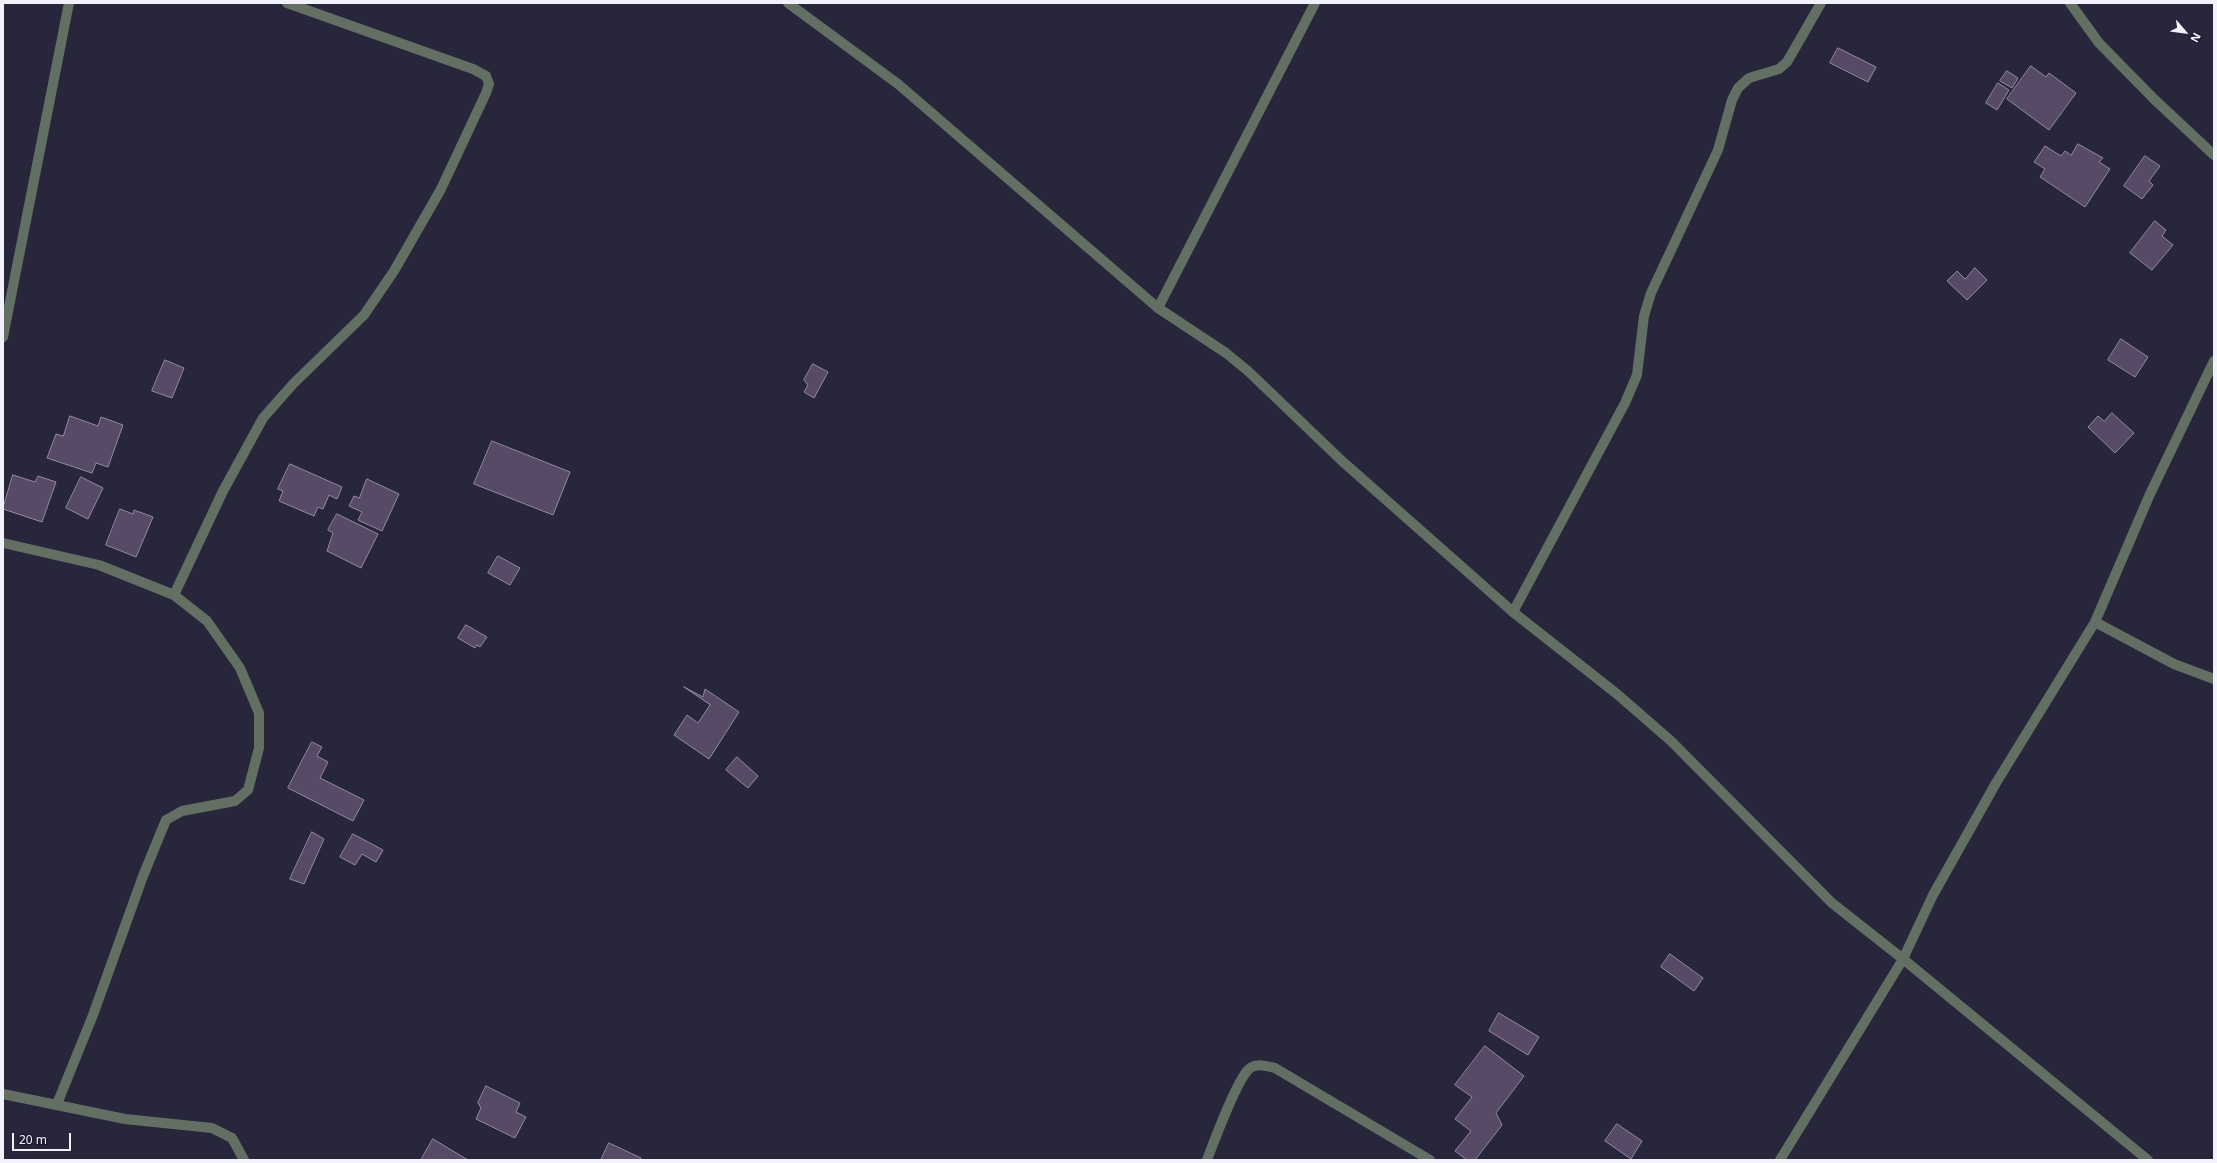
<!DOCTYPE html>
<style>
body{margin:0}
#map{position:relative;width:2217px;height:1163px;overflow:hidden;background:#28263b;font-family:"Noto Sans",sans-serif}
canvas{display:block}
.frame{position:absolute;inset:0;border:4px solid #f2f2fd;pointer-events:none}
.north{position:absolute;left:2165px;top:12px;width:40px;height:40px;-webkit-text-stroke:3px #1e1c31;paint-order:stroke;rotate:118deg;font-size:11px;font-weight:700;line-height:16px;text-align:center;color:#f2f2fd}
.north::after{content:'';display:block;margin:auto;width:14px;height:18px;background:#f2f2fd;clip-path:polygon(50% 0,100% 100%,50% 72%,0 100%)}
.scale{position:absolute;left:12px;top:1133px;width:59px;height:18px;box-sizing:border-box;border:2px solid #f2f2fd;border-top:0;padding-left:5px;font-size:12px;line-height:14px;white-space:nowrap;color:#f2f2fd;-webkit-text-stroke:3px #1e1c31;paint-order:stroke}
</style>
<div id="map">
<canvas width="2217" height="1163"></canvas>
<div class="frame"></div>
<div class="north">N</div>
<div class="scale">20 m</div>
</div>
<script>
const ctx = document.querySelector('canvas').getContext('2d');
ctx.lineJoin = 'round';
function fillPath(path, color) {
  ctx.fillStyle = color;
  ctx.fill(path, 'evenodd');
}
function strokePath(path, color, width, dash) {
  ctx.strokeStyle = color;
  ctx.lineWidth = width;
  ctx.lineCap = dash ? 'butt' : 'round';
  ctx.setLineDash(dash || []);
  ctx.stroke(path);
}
const building = new Path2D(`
 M1838,48L1876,67L1868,82L1830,63Z
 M2031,66L2046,77L2049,73L2076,93L2049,130L2007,99Z
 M2007,71L2018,78L2012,88L2000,81Z
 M1998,83L2009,90L1997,110L1986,103Z
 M2078,144L2103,158L2099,162L2110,169L2085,207L2040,177L2045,169L2034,162L2045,146L2061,156L2065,151L2071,155Z
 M2145,156L2160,166L2149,181L2153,185L2142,199L2124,186Z
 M2155,221L2166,230L2162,236L2173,245L2152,270L2130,253Z
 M1975,268L1987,280L1967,300L1947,281L1957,271L1965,279Z
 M2121,339L2148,357L2135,377L2108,360Z
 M165,360L184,368L172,398L152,391Z
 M813,364L828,372L814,398L804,392L808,385L804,380Z
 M2112,413L2134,433L2115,453L2088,427L2098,416L2104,421Z
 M70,416L98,426L101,417L123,425L108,467L96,463L92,473L47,458L56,434L63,436Z
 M492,441L570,472L553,515L474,484Z
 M290,464L342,487L337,499L329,495L323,509L318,507L314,516L279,501L283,491L278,489Z
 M13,475L35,482L38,476L56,482L42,522L3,509Z
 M81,477L103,488L88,519L66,508Z
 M367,479L399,494L382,531L358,520L362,512L349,506L354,496L359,498Z
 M120,509L133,514L134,510L153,517L136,557L106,545Z
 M337,514L378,534L361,568L327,551L333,533L328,530Z
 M498,556L520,568L510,585L488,573Z
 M466,625L487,637L480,647L477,645L475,648L458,638Z
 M684,687L703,697L705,689L739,712L709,759L674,735L687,715L698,723L710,705Z
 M312,742L322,747L317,756L328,762L320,778L364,800L353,821L288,788Z
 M737,757L758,776L748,788L726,770Z
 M312,832L324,839L304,884L290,879Z
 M353,834L383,850L376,862L362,854L355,865L340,857Z
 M1670,954L1703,978L1694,991L1661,967Z
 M1499,1013L1539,1037L1528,1055L1489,1031Z
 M1485,1046L1524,1076L1496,1113L1502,1125L1475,1160H1467L1455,1151L1471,1131L1455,1119L1472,1097L1455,1085Z
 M486,1086L520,1103L516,1112L526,1117L515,1138L476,1119L481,1108L478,1103Z
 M1617,1124L1642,1141L1631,1159L1605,1141Z
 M433,1139L468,1160H421Z
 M609,1143L641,1158L640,1160H601Z`);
const minor = new Path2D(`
 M2070,3L2099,43L2154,99L2214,155
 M1158,308L1315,3
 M3,337L69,3
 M3,543L99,565L174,595L207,621L240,668L259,713V748L248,790L235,801L182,811L166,820L143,876L93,1015L57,1104
 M174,595L223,491L263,418L293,384L364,315L394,271L441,189L486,93L489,84L486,76L473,69L287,3
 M1513,612L1625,403L1637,375L1644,316L1651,293L1718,150L1732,100L1738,88L1749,78L1779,69L1787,62L1821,3
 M2095,622L2174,664L2214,679
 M3,1094L125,1119L212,1128L232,1138L244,1160
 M1207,1160C1215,1139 1235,1084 1248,1070C1255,1062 1266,1066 1275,1068L1430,1160`);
const tertiary = new Path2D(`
 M788,3L898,84L1158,308L1226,353L1248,371L1342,461L1513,612L1617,694L1671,741L1832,903L1903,959L2148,1160
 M1780,1160L1903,959L1933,895L1996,783L2095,622L2150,494L2214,361`);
fillPath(building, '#564a67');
strokePath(building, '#938aa3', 1);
strokePath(minor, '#646f64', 10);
strokePath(tertiary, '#646f64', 10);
</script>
